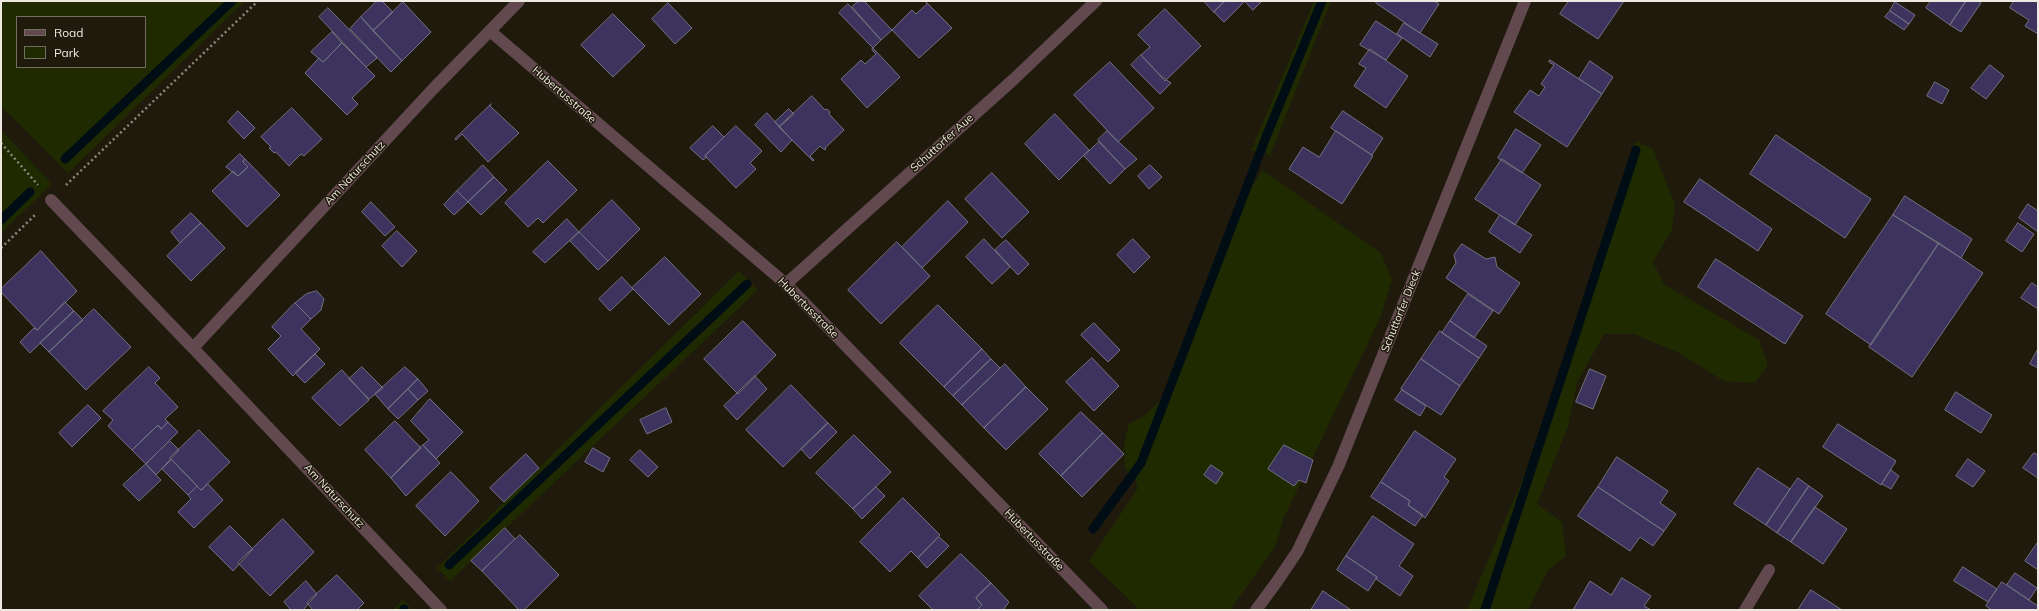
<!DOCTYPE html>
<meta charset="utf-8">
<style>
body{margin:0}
#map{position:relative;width:2039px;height:611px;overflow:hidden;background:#201a0c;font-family:Mulish,sans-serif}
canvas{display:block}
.frame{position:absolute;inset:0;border:2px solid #eee9e0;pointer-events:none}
.legend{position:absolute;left:16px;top:16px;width:130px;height:52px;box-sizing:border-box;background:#201a0c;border:1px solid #726d61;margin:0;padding:5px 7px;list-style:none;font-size:12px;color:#eee9e0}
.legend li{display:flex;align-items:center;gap:8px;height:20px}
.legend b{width:20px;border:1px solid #726d61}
</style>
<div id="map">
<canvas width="2039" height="611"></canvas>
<div class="frame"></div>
<ul class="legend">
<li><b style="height:5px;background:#61494f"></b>Road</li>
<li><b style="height:11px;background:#1f2a00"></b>Park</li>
</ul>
</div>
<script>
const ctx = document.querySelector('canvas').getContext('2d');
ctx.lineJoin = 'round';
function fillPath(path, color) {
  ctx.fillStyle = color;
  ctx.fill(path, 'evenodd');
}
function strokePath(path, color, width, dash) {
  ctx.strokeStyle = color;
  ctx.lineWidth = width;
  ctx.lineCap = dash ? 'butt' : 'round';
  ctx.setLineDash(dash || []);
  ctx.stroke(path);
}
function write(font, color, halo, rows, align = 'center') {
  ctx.font = font + ' Mulish,sans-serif';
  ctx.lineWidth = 3;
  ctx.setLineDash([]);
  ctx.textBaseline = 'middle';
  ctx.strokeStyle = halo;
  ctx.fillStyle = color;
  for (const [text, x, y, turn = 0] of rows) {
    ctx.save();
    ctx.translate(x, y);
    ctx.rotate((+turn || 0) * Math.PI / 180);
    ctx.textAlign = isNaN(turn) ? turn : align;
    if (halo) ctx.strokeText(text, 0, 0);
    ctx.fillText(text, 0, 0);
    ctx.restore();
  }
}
const green = new Path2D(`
 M1,1H245L68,173L1,106ZM17,17H145V67H17Z
 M1314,1H1331L1270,156L1264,151H1251Z
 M1,130L52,184L1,233Z
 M1636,141L1653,149L1675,205L1672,230L1653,262L1664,284L1759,340L1768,365L1755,383L1724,381L1677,352L1634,334H1604L1577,383L1568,426L1537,504L1562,522L1566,556L1548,570L1528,610H1467L1532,456Z
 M1262,170L1381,253L1392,280L1380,318L1284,517L1275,547L1230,610H1140L1089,561L1138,488L1135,477L1125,469L1124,444L1129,424L1145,415L1161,400L1222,239Z
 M739,271L758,290L450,581L437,568Z
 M403,600L413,610H392Z`);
const stream = new Path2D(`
 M65,159L232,1
 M1,220L30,192
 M1093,529L1141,463L1266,137L1322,1
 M449,565L747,284
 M403,610L404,609
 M1485,610L1636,150`);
const building = new Path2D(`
 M377,1H382L393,12L373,31L361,17Z
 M859,1H864L892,30L881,40L852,7Z
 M925,1L952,28L919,58L892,30L912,10L916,14L927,4Z
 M1204,1H1225L1214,12Z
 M1225,1H1245L1224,22L1214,12Z
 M1245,1H1262L1253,10Z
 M1377,1H1434L1439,4L1420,33L1376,3Z
 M1569,1H1624L1598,39L1560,14Z
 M1931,1H1966L1950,25L1926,8Z
 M1966,1H1978L1981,3L1961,32L1950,25Z
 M2014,1H2038V34L2025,26L2029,20L2010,8Z
 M403,2L431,32L402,61L373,31Z
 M1895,2L1915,15L1909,24L1890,11Z
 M668,3L692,28L675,44L652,19Z
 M848,4L881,40L873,48L839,13Z
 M328,8L377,58L366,67L319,17Z
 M1165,9L1201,46L1165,81L1141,55L1150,47L1138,35Z
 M1890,11L1909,24L1904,30L1885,17Z
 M613,14L645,46L613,77L581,45Z
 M361,17L402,61L391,72L350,29Z
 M1376,21L1402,38L1386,60L1360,45Z
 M1404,23L1438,44L1430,57L1397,34Z
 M332,32L342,43L323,62L311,52Z
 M342,43L375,76L352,98L358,104L347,115L305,73L319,58L323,62Z
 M873,48L900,77L867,108L841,79L861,60L865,64L876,54L872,50Z
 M1370,49L1408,76L1386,108L1354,86L1366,68L1359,64Z
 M1141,55L1161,76L1171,83L1160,94L1131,65Z
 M1550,60L1602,94L1567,147L1514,112L1530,90L1539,96L1545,87L1541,84L1554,65L1549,62Z
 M1590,61L1613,77L1602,94L1579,79Z
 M1110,62L1154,108L1118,142L1074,95Z
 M1990,65L2004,76L1986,99L1971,88Z
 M1935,82L1949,90L1942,104L1927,96Z
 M812,96L825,110L827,109L830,112L829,114L844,130L825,148L826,149L825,150L820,146L810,156L814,160L813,161L779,127Z
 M491,104L490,106L519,133L488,162L462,134L456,140L455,139Z
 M292,108L322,139L304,156L301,154L289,166L276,152L274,153L269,148L271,147L261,137Z
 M789,109L794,114L779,127L775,122Z
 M238,111L255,128L244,139L228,122Z
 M1343,111L1383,138L1372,155L1331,128Z
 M767,113L792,140L781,152L755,125Z
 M1055,114L1089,150L1059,180L1025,144Z
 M713,126L724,137L705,156L707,157L703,160L690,148Z
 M736,126L762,151L750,163L756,169L736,188L705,156Z
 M1516,129L1541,145L1522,173L1498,158Z
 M1107,131L1137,159L1125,169L1098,140Z
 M1336,131L1373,156L1342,204L1289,169L1303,147L1319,157Z
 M1776,135L1871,199L1845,238L1750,174Z
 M1099,142L1125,169L1110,184L1084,156Z
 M240,154L245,159L243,162L248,167L238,176L226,167Z
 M245,159L280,195L247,227L212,191L233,171L238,176L248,167L243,162Z
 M1502,159L1541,185L1515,225L1475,199Z
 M548,161L577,190L543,223L538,218L528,227L505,203Z
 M483,165L494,177L468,202L457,191Z
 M1150,165L1162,177L1149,189L1138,176Z
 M992,173L1029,212L1002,238L965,199Z
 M494,177L507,190L481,215L468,202Z
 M1700,179L1772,229L1758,251L1684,202Z
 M457,191L468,202L454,215L444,205Z
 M1905,196L1972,239L1961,258L1893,215Z
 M612,200L640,229L608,261L579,232Z
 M948,201L968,222L922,268L902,247Z
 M371,202L395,227L385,236L362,212Z
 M2028,204L2038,211V232L2019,218Z
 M191,213L201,223L180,243L171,232Z
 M1500,215L1532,235L1520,253L1489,232Z
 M1893,215L1939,243L1871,345L1826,314Z
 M567,219L579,232L545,263L533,252Z
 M201,223L225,248L191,281L167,256Z
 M2018,223L2034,234L2022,252L2006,241Z
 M397,231L417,251L402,267L382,246Z
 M579,232L608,261L598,270L570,241Z
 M984,239L1010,267L992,284L966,257Z
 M1133,239L1150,257L1134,273L1117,255Z
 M1006,240L1029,264L1018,275L995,250Z
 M897,242L930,276L881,324L848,290Z
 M1939,243L1983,273L1912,377L1869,347Z
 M1462,244L1486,259L1495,257L1497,267L1520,283L1499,314L1446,278L1456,263L1454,255Z
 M41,251L77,291L37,330L1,292V289Z
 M665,257L701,294L669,325L632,288Z
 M1716,259L1803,316L1785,344L1698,287Z
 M622,277L633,289L610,311L599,299Z
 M2032,283L2038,287V309L2021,298Z
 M317,291L324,299L321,310L311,319L295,303L306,294Z
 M1468,294L1493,311L1474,338L1450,321Z
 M65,302L74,311L30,353L20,342L34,328L37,330Z
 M295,303L311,319L301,329L320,349L293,376L268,349L281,336L272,327Z
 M938,305L982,349L944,387L900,343Z
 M94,309L131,347L86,390L49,352Z
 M74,311L83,320L49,352L40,343Z
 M743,321L776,355L738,394L704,359Z
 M1450,321L1487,346L1479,358L1442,333Z
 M1094,323L1120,350L1108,362L1081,335Z
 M1440,331L1479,358L1460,386L1421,359Z
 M982,349L991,359L953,396L944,387Z
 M2038,349V368L2030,364Z
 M315,354L325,364L305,383L295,373Z
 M1092,358L1119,386L1094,411L1066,382Z
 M991,359L1000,368L962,405L953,396Z
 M1421,359L1460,386L1441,415L1401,389Z
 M1005,364L1026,387L984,428L962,405Z
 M149,367L160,378L155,383L178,407L165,419L168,422L161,429L158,425L132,450L108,426L113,420L103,411Z
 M362,367L383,388L369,399L349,379Z
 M405,367L418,379L388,409L375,394Z
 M1590,369L1606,376L1593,409L1576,402Z
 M342,370L369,400L340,426L312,398Z
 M755,376L767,389L737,420L724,406Z
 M418,379L428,391L418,400L408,389Z
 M791,385L828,423L783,467L746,430Z
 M1026,387L1048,409L1006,450L984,428Z
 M408,389L418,400L398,419L388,409Z
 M1402,390L1426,406L1420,416L1395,400Z
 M1956,392L1992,415L1981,433L1945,410Z
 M430,399L463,432L436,459L423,445L429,440L411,421Z
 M88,405L101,418L72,447L59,433Z
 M666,408L672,422L647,434L640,420Z
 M1081,412L1103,433L1061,476L1039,454Z
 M395,421L421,448L391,478L365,450Z
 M168,422L178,432L146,464L132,450L158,425L161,429Z
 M828,423L837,432L810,459L801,449Z
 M1838,424L1896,461L1881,485L1823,447Z
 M199,430L230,462L201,490L170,458Z
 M1415,431L1456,459L1444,477L1449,481L1425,518L1408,505L1410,501L1381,482Z
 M1103,433L1124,454L1082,497L1061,476Z
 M854,435L891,472L853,509L816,473Z
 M170,441L179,450L156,475L146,464Z
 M423,445L440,463L406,496L391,478Z
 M1284,445L1313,460L1306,483L1299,480L1294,486L1268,469Z
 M593,448L610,458L603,472L585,462Z
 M640,450L658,467L648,477L630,460Z
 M2034,453L2038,455V478L2023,468Z
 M526,454L539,468L504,502L490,488Z
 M1617,457L1668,491L1660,503L1676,514L1664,531L1598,487Z
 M1968,459L1985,471L1973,487L1956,476Z
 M172,460L197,486L188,495L162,469Z
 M146,464L161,480L139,501L123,485Z
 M1211,465L1223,473L1216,484L1204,475Z
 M1758,468L1790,489L1766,525L1734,504Z
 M1891,470L1899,476L1891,489L1882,484Z
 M451,472L479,501L445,536L416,506Z
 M1798,478L1809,486L1777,533L1766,525Z
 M1381,482L1410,501L1408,505L1423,515L1415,526L1371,497Z
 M208,484L223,500L194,528L178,512L191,499L188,495L197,486L201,490Z
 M1809,486L1823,496L1791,542L1777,533Z
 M876,487L885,496L862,519L853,509Z
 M1598,487L1664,531L1653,546L1640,537L1630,551L1578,516Z
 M903,498L940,535L918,558L911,551L890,572L860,542Z
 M1815,507L1847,529L1823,564L1791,542Z
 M1373,516L1414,544L1399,566L1413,576L1400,596L1376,579L1377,577L1346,556Z
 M283,519L314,552L270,596L238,563Z
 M230,526L253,549L233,571L209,547Z
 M505,528L515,539L482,571L471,561Z
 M520,535L559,575L524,610H519L482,571Z
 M939,537L949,546L927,568L918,558Z
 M2038,542V570L2025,561Z
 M961,554L991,583L976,598L982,605L977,610H933L919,596Z
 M1346,556L1377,577L1368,591L1337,570Z
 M1963,567L1997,589L1988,602L1954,581Z
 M2015,573L2037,588L2029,600L2007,585Z
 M337,575L364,603L357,610H313L307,603Z
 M1622,578L1651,596L1644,606L1651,610H1573L1590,581L1611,595Z
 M306,581L317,594L303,610H291L284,602Z
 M2002,582L2038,606V610H1992L1986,606Z
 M991,583L1009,602L1003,610H977L982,605L976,598Z
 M1811,590L1842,610H1798Z
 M1323,591L1351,610H1311Z`);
const path = new Path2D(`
 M1,143L38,185
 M66,185L258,1
 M1,248L35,215`);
const minor = new Path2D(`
 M490,31L786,284L1102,610
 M51,200L193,348
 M786,284L1014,79L1096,1
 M441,610L193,348L433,89L519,1
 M1256,610L1276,583L1297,552L1338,467L1525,1
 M1745,610L1769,570`);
const streetNames = [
 ["Hubertusstraße",564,95,41],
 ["Schuttorfer Aue",942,143,-42],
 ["Am Naturschutz",355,173,-47],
 ["Hubertusstraße",808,308,45],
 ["Schuttorfer Dieck",1401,311,-68],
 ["Am Naturschutz",334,496,47],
 ["Hubertusstraße",1034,540,46]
];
fillPath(green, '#1f2a00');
strokePath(stream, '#000d15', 9);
fillPath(building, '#3d335f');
strokePath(building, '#737182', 1);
strokePath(path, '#8e887d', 2.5, [2, 3]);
strokePath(minor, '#61494f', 12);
write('11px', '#eee9e0', '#201a0c', streetNames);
</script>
